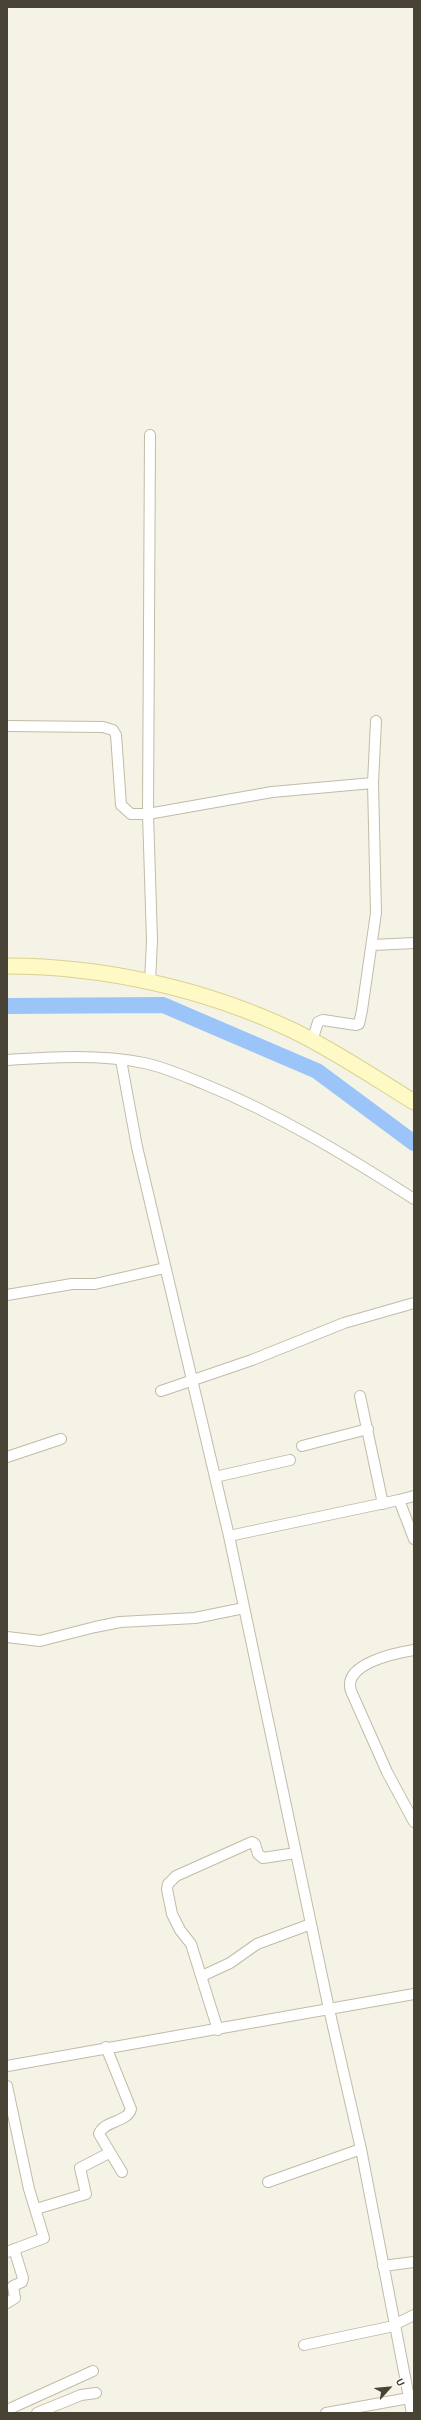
<!DOCTYPE html>
<style>
body{margin:0}
#map{position:relative;width:421px;height:2420px;overflow:hidden;background:#f5f3e6;font-family:"Alegreya Sans",sans-serif}
canvas{display:block}
.frame{position:absolute;inset:0;border:8px solid #484334;pointer-events:none}
.north{position:absolute;left:369px;top:2368px;width:40px;height:40px;-webkit-text-stroke:3px #fff;paint-order:stroke;rotate:63deg;font-size:11px;font-weight:700;line-height:16px;text-align:center;color:#484334}
.north::after{content:'';display:block;margin:auto;width:14px;height:18px;background:#484334;clip-path:polygon(50% 0,100% 100%,50% 72%,0 100%)}
</style>
<div id="map">
<canvas width="421" height="2420"></canvas>
<div class="frame"></div>
<div class="north">U</div>
</div>
<script>
const ctx = document.querySelector('canvas').getContext('2d');
ctx.lineJoin = 'round';
function strokePath(path, color, width, dash) {
  ctx.strokeStyle = color;
  ctx.lineWidth = width;
  ctx.lineCap = dash ? 'butt' : 'round';
  ctx.setLineDash(dash || []);
  ctx.stroke(path);
}
const river = new Path2D(`
 M7,1006L163,1005L317,1071L414,1143`);
const street = new Path2D(`
 M150,435L148,814L152,940L150,983
 M7,726L103,727L113,730L116,735L121,805L131,814H148L272,792L373,783
 M373,945L414,943
 M312,1041L318,1022L323,1020L356,1025L359,1024L362,1010L376,913L373,783L376,721
 M7,1060C50,1057 102,1054 144,1063C164,1067 184,1076 204,1084C278,1114 347,1156 414,1199
 M7,1295L72,1284H95L165,1268
 M161,1391L252,1360L344,1323L414,1303
 M360,1396L383,1504
 M302,1446L368,1429
 M7,1457L61,1439
 M215,1477L290,1460
 M399,1500L414,1496
 M229,1536L399,1500L414,1539
 M7,1637L40,1641L95,1627L120,1622L195,1618L244,1608
 M414,1650C395,1653 342,1664 351,1691L387,1772L414,1822
 M202,1976L230,1963L257,1944L311,1924
 M218,2030L191,1944L180,1930L172,1914L167,1889L168,1884L176,1876L252,1842L255,1844L258,1854L263,1858L296,1853
 M106,2047L131,2109C127,2123 104,2120 99,2134L122,2172
 M7,2066L329,2009L229,1536L137,1147L121,1060
 M7,2086L29,2189L44,2238L7,2252
 M268,2182L361,2149
 M36,2209L86,2194L80,2168L109,2153
 M383,2266L414,2262
 M7,2303L15,2298L13,2286L22,2282L23,2278L14,2249
 M394,2325L414,2315
 M304,2345L394,2326
 M7,2410L93,2371
 M37,2413L81,2395L96,2393
 M326,2413L409,2398
 M412,2413L361,2149L329,2009L414,1994`);
const secondary = new Path2D(`
 M7,966C104,966 206,989 294,1031C335,1051 375,1078 414,1102`);
strokePath(river, '#9bc4f9', 16);
strokePath(street, '#c1bca7', 12);
strokePath(secondary, '#dad290', 17);
strokePath(street, '#fff', 10);
strokePath(secondary, '#fffac5', 15);
</script>
